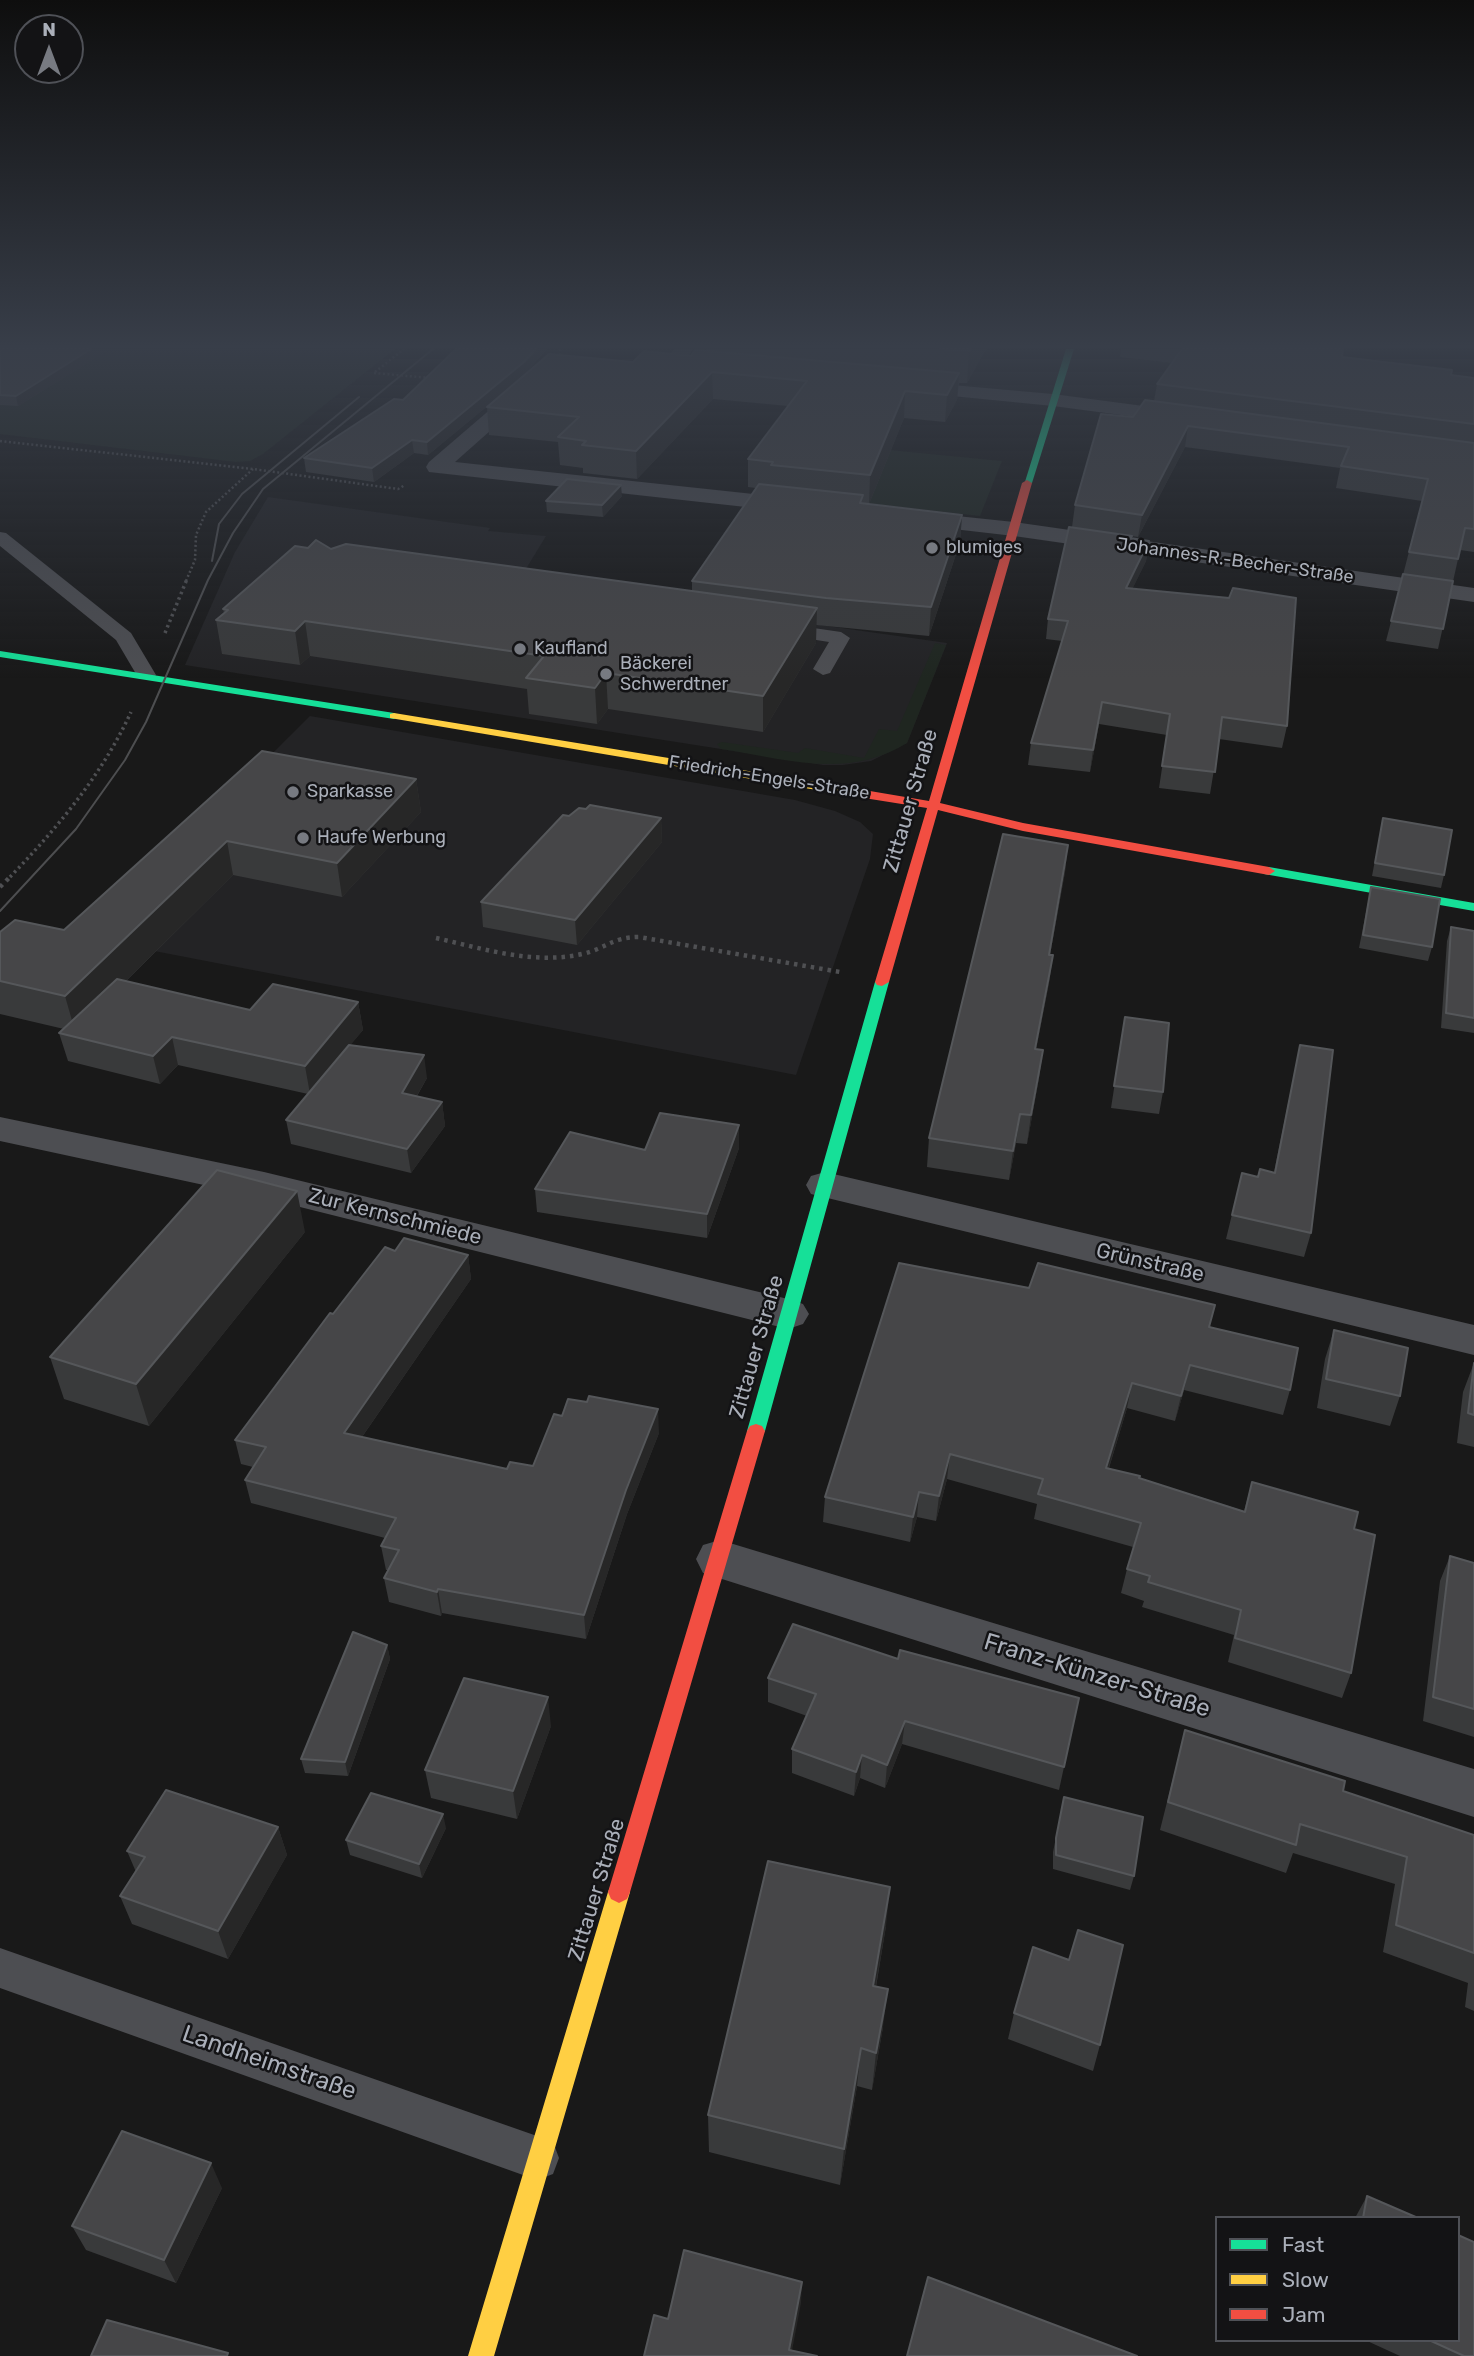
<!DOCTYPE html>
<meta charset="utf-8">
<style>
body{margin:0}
#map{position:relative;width:1474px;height:2356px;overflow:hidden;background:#191919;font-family:Rubik,sans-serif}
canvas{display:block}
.legend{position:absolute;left:1215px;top:2216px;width:245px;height:126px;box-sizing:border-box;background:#131315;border:2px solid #4f5157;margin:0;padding:9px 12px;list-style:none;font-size:21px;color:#aaafb9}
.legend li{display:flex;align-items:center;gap:14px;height:35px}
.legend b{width:35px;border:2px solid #4f5157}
.north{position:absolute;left:14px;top:14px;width:70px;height:70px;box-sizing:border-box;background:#131315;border:2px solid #4f5157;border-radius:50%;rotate:0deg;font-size:19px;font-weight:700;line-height:28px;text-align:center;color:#aaafb9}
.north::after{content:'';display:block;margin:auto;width:24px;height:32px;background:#777a81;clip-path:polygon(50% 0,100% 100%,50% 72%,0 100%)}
</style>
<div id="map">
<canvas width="1474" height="2356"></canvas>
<ul class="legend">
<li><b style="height:9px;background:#16e098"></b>Fast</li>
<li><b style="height:9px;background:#ffcf43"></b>Slow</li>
<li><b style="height:9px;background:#f24e42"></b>Jam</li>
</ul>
<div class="north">N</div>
</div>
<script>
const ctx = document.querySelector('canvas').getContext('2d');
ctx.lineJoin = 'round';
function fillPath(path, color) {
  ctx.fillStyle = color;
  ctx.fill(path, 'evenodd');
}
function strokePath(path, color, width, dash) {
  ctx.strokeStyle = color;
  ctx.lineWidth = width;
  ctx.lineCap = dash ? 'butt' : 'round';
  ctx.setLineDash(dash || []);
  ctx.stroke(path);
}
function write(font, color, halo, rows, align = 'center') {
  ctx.font = font + ' Rubik,sans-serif';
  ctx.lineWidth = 5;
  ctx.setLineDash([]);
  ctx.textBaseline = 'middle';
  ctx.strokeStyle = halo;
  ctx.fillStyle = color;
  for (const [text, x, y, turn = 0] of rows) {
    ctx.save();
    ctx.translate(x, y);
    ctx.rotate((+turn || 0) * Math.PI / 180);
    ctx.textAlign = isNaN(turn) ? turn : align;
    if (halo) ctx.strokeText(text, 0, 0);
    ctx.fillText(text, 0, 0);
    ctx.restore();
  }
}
const built = new Path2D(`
 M268,497L490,528L488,531L546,536L518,582L947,643L907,743L871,761L843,765H823L185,665L235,552Z
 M310,716L795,800L835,811L860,822L873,834L870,859L796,1075L87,938Z`);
const green = new Path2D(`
 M0,349H395L263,454L250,461L236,462L0,434Z
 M859,447L1002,461L980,516L828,499Z
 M935,643L946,645L907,743C847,780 786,759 721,749L717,744L722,742L798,753L805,748L864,758L879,729L897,731Z`);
const pathFar2 = new Path2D(`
 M560,349V358
 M375,372L404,349
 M374,373L431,378
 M0,441L253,469L398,489L405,485
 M186,581L195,560L196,535L206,512L253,469`);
const pathFar1 = new Path2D(`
 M165,633L187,579
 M10,877C58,827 102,775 131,712`);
const path = new Path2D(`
 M0,887L12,875
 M436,938C484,949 534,965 582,954C605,949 612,937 639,937L840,972`);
const lane = new Path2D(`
 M0,532L6,533L131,633L156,675L153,679H139L116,640L0,546Z
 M779,623L841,632L850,638L830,673L823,675L813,669L829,642L772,633L770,629Z
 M0,1948L537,2136L553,2142L559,2158L553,2174L537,2180L0,1988Z`);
const street = new Path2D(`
 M674,349H693L680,369L673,371L663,365Z
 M528,381L535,383L538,387L535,391L455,462L800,499L808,501L811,506L808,511L800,513L429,472L426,467L429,462L521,383Z
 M908,381L1053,394L1189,412L1196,414L1199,418L1196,422L1189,424L1053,406L901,391L898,387L901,383Z
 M909,511L1014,522L1474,588V602L1014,536L901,523L897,518L901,513Z
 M0,1117L264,1172L788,1299L803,1304L809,1314L803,1324L788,1329L264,1198L0,1141Z
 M825,1172L1474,1325V1355L811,1194L806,1185L811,1176Z
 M720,1540L1474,1769V1817L703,1573L696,1559L703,1545Z`);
const fast = new Path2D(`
 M1066,349H1074L1032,483L1024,485Z
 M0,651L394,713L400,716L394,719L0,657Z
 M1269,867L1474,903V911L1264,874L1263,871Z
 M882,978L889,982L765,1431L762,1436L756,1438L750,1436L747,1431L875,982Z`);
const slow = new Path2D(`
 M394,713L864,790L870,794L864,798L390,718V714Z
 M619,1881L627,1885L630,1892L494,2356H468L608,1892L611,1885Z`);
const jam = new Path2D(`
 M1027,480L1032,483L940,803L1023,823L1269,867L1275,871L1269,875L1023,831L938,810L889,982L882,986L877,985L875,982L927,808L864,798L858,794L864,790L929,801L1022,483Z
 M756,1424L762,1426L765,1431L630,1892L627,1899L619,1903L611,1899L608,1892L747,1431L750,1426Z`);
const tram = new Path2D(`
 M212,561L219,524L242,494L359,397
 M0,911L76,829L125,760L146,722L208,580L233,533L263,489L433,349`);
const wall = new Path2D(`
 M0,349H110L18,406L0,405Z
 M706,349H986L967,383H959L957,400L945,422L904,418L869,504L962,515L960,542L929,636L816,625V643L763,732L608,709L597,724L529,714L527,689L310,656L300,665L222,654L216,620L224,613L223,609L331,549L692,591V581L756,488L748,487V459L788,406L713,399L637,479L583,473V468L560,465L558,442L489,435L487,407L520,379L428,455L414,453L374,482L306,472L304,458L403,400L526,374L691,356L706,351Z
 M1121,349H1343L1342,357L1474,378V552L1460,550L1438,649L1386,641L1422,501L1336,488L1340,468L1185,447L1138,537L1132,536L1131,538L1149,541L1146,561L1132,589L1287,726L1282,748L1219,739L1210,794L1159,788L1167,735L1099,724L1090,772L1028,765L1031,743L1062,641L1046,639L1048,619L1072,527L1075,505L1133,417L1154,401L1157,384L1171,363L1120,357Z
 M622,496L603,517L547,512L546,501Z
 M262,751L416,779L421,812L342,897L233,875L126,981L250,1010L358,1002L363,1030L350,1045L427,1078L417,1096L442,1102L445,1126L411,1173L291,1144L286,1120L308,1094L178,1065L160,1084L68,1061L59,1033L64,1029L0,1014V932L64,930Z
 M569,816L661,818L662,842L577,945L483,927L481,902Z
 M1383,818L1444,875L1441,888L1372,876Z
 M1068,845L1065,872L1050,955H1053L1049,983L1036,1049L1043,1050L1039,1078L1027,1144L1016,1143L1009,1180L927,1167L929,1138Z
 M1371,887L1432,947L1428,961L1359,948Z
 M1451,927L1474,931V1033L1441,1028L1447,941Z
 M1125,1017L1163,1092L1159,1114L1111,1108Z
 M1300,1045L1311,1233L1304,1257L1226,1239L1242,1173L1258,1177L1274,1172Z
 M739,1125V1148L707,1238L537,1212L535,1189L645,1150Z
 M305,1232L149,1426L64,1399L50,1357Z
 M395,1251L468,1255L471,1279L362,1437L507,1469L533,1466L659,1433L627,1514L586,1639L442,1613L441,1616L389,1602L384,1578L388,1570H386L381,1546L385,1538L251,1503L245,1480L253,1467L241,1464L235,1440L333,1314Z
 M1210,1327L1290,1390L1283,1415L1184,1390L1175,1421L1127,1408L1109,1468L1244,1511L1252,1482L1354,1529L1351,1673L1342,1698L1228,1662L1234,1635L1142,1607L1144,1601L1121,1593L1127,1569L1133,1547L1034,1519L1037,1504L947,1479L936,1521L917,1517L910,1542L823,1522L825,1497Z
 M1334,1330L1400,1396L1390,1426L1317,1408L1325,1359Z
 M1474,1363V1447L1457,1443L1463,1392Z
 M1450,1556L1474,1563V1737L1423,1721L1440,1581Z
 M387,1645L390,1659L348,1776L305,1773L301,1759Z
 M898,1659L1079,1698L1059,1790L902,1744L885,1788L860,1778L854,1796L792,1773V1749L807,1716L768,1702V1678Z
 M551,1726L517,1819L431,1798L425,1770Z
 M1185,1730L1343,1791L1474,1835V2011L1465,2007L1468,1983L1383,1952L1395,1884L1293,1853L1286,1873L1160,1830Z
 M1064,1797L1134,1876L1130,1890L1053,1869V1852Z
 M278,1827L287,1855L228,1959L132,1924L120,1896L136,1872L127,1851Z
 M446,1828L422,1878L350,1855L346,1840Z
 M886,1926L876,1987L883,2027L872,2090L857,2086L840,2185L709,2152L708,2115Z
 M1014,2013L1100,2045L1093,2071L1008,2039Z
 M222,2188L176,2283L86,2250L72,2226Z
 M1367,2196L1418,2218H1355Z
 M1365,2340H1458L1474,2356H1400Z`);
const shadedWall = new Path2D(`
 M91,349H110L18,406L16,396Z
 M536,349H547L525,375L428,455L427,442Z
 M971,349H986L967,383L969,351Z
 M712,372L713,399L637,479L636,451Z
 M959,373L957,400L945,422L947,395Z
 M905,391L904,418L869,504L870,475Z
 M1188,426L1185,447L1138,537L1142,515Z
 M412,440L414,453L374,482L372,468Z
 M621,485L622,496L603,517L602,505Z
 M962,515L960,542L929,636L931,607Z
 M1149,541L1146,561L1123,608L1126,588Z
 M817,608L816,643L763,732V696Z
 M305,621L310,656L300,665L295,631Z
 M606,673L608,709L597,724L595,688Z
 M1102,702L1099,724L1090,772L1093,750Z
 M416,779L421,812L342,897L337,863Z
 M661,818L662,842L577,945L575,920Z
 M227,841L233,875L75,1031L65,996Z
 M1068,845L1065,872L1045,982L1049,955Z
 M1053,955L1049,983L1031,1077L1035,1049Z
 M358,1002L363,1030L310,1094L305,1066Z
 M172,1037L178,1065L160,1084L153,1056Z
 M1043,1050L1039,1078L1027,1144L1031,1115Z
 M424,1055L427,1078L405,1116L402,1093Z
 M442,1102L445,1126L411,1173L407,1149Z
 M1020,1114L1016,1143L1009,1180L1013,1151Z
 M739,1125V1148L707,1238V1214Z
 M297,1191L305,1232L149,1426L136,1384Z
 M468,1255L471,1279L348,1457L344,1433Z
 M1190,1365L1184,1390L1175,1421L1181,1396Z
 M1132,1383L1127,1408L1101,1493L1106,1468Z
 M658,1409L659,1433L627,1514L586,1639L584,1615L626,1490Z
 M950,1454L947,1479L936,1521L939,1496Z
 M919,1492L917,1517L910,1542L913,1517Z
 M438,1589L442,1613L441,1616L437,1592Z
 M387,1645L390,1659L348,1776L345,1762Z
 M548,1697L551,1726L517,1819L513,1791Z
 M905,1721L902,1744L885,1788L887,1765Z
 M862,1755L860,1778L854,1796L856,1772Z
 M443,1814L446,1828L422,1878L419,1864Z
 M278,1827L287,1855L228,1959L218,1931Z
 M890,1887L886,1926L869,2025L873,1986Z
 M888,1989L883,2027L872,2090L876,2053Z
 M861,2048L857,2086L840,2185L844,2149Z
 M211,2163L222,2188L176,2283L164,2260Z
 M802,2282L801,2303L791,2356L789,2350Z`);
const building = new Path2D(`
 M0,349H91L16,396L0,395Z
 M456,349H536L524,362L427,442L412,440L372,468L304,458L394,399L403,400Z
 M940,349H971L969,351Z
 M1182,349H1343L1342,357L1452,370L1451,375L1474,378V424L1157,384Z
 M695,350L959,373L947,395L905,391L870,475L771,465L773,462L748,459L807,381L712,372L636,451L582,445L586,441L558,437L579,417L487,407L549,354L633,362L644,351L691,356Z
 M1145,400L1474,443V529L1465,528L1458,559L1409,552L1428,479L1341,466L1349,447L1188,426L1142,515L1075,505L1101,414L1133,417Z
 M567,479L621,485L602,505L546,501Z
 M759,484L863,495L860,503L962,515L931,607L826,598L692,581Z
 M1069,527L1132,536L1130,538L1149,541L1126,588L1229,598L1233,588L1296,598L1287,726L1222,717L1215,772L1162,766L1170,714L1102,702L1093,750L1031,743L1068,621L1048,619Z
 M316,540L331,549L346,544L817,608L763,696L606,673L595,688L526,678L544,656L305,621L295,631L216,620L228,610L223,609L295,546L308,548Z
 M1403,574L1453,581L1443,629L1391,621Z
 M262,751L416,779L337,863L227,841L65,996L0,981V932L15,920L64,930Z
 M590,805L661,818L575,920L481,902L563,815L569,816L579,808L586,809Z
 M1383,818L1452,830L1444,875L1375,863Z
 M1003,834L1068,845L1049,955H1053L1035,1049L1043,1050L1031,1115L1020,1114L1013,1151L929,1138Z
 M1371,887L1440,899L1432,947L1363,935Z
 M1451,927L1474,931V1018L1446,1013Z
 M117,979L250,1010L273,984L358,1002L305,1066L172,1037L153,1056L59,1033Z
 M1125,1017L1169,1023L1163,1092L1114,1086Z
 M349,1045L424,1055L402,1093L442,1102L407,1149L286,1120Z
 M1300,1045L1333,1050L1311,1233L1232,1215L1242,1173L1258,1177L1260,1169L1275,1173Z
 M660,1113L739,1125L707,1214L535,1189L570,1132L645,1150Z
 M217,1170L297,1191L136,1384L50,1357Z
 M404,1238L468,1255L344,1433L507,1469L510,1462L533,1466L554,1414L562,1416L568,1399L587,1402L589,1396L658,1409L626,1490L584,1615L438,1589L437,1592L384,1578L399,1550L381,1546L396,1518L245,1480L266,1447L235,1440L330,1313L333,1314L385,1247L395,1251Z
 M899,1263L1029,1288L1038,1263L1215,1305L1209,1327L1298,1348L1290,1390L1190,1365L1181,1396L1132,1383L1106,1468L1140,1476L1139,1478L1245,1512L1252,1482L1358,1512L1354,1529L1375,1535L1351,1673L1235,1638L1241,1610L1148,1582L1150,1576L1127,1569L1141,1523L1038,1494L1043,1479L950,1454L939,1496L919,1492L913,1517L825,1497Z
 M1334,1330L1408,1348L1400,1396L1326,1379Z
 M1474,1363V1415L1468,1413Z
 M1450,1556L1474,1563V1709L1433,1697Z
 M793,1624L898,1659L900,1650L1079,1698L1064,1767L905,1721L887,1765L862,1755L856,1772L792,1749L816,1694L768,1678Z
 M353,1632L387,1645L345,1762L301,1759Z
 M464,1678L548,1697L513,1791L425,1770Z
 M1185,1730L1345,1781L1343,1791L1474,1835V1953L1396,1925L1407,1857L1300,1824L1296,1845L1168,1802Z
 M166,1790L278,1827L218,1931L120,1896L145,1857L127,1851Z
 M371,1793L443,1814L419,1864L346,1840Z
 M1064,1797L1143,1817L1134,1876L1056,1855V1838Z
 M768,1861L890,1887L873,1986L888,1989L876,2053L861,2048L844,2149L708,2115Z
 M1078,1930L1123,1945L1100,2045L1014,2013L1033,1947L1069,1960Z
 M122,2131L211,2163L164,2260L72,2226Z
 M1367,2196L1418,2218H1363Z
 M1458,2235L1474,2242V2356H1464L1429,2340H1458Z
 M684,2250L802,2282L789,2350L817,2356H644L654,2315L668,2319Z
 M928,2277L1137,2356H907Z
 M107,2320L228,2353L227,2356H91Z`);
const markers = [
 [932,548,7,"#777a81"],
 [520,649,7,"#777a81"],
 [606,674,7,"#777a81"],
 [293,792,7,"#777a81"],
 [303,838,7,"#777a81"]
];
const farPoinames = [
 ["blumiges",946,548],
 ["Kaufland",534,649],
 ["Bäckerei",620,664],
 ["Schwerdtner",620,685],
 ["Sparkasse",307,792],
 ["Haufe Werbung",317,838]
];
const farStreetnames = [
 ["Johannes-R.-Becher-Straße",1235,561,8],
 ["Friedrich-Engels-Straße",769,778,9]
];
const streetNames = [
 ["Zittauer Straße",911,801,-74],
 ["Zur Kernschmiede",395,1217,14],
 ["Grünstraße",1150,1263,13],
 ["Zittauer Straße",757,1347,-74],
 ["Zittauer Straße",597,1890,-73]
];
const nearStreetnames = [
 ["Franz-Künzer-Straße",1097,1676,17],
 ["Landheimstraße",269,2063,19]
];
fillPath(built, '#232325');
fillPath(green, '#1f2620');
strokePath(pathFar2, '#4f5053', 2.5, [2, 2.5]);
strokePath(pathFar1, '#4f5053', 3.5, [2.5, 3.5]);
strokePath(path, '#4f5053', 4.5, [3.5, 5]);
fillPath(lane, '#4d4e52');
fillPath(street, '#4d4e52');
fillPath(fast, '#16e098');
fillPath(slow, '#ffcf43');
fillPath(jam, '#f24e42');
strokePath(tram, '#4d4e50', 2);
fillPath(wall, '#393a3b');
fillPath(shadedWall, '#272727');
fillPath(building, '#464648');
strokePath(building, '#55575a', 2);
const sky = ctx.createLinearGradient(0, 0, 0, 679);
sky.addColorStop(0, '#0e0e0e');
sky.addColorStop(0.51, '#383e49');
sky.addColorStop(1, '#383e4900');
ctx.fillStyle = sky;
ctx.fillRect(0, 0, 1474, 679);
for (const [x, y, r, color] of markers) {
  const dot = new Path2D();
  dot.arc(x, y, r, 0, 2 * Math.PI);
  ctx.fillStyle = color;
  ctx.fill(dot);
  strokePath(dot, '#131315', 2.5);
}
write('18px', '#aaafb9', '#131315', farPoinames, 'left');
write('18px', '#aaafb9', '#131315', farStreetnames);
write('21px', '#aaafb9', '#131315', streetNames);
write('24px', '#aaafb9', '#131315', nearStreetnames);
</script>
